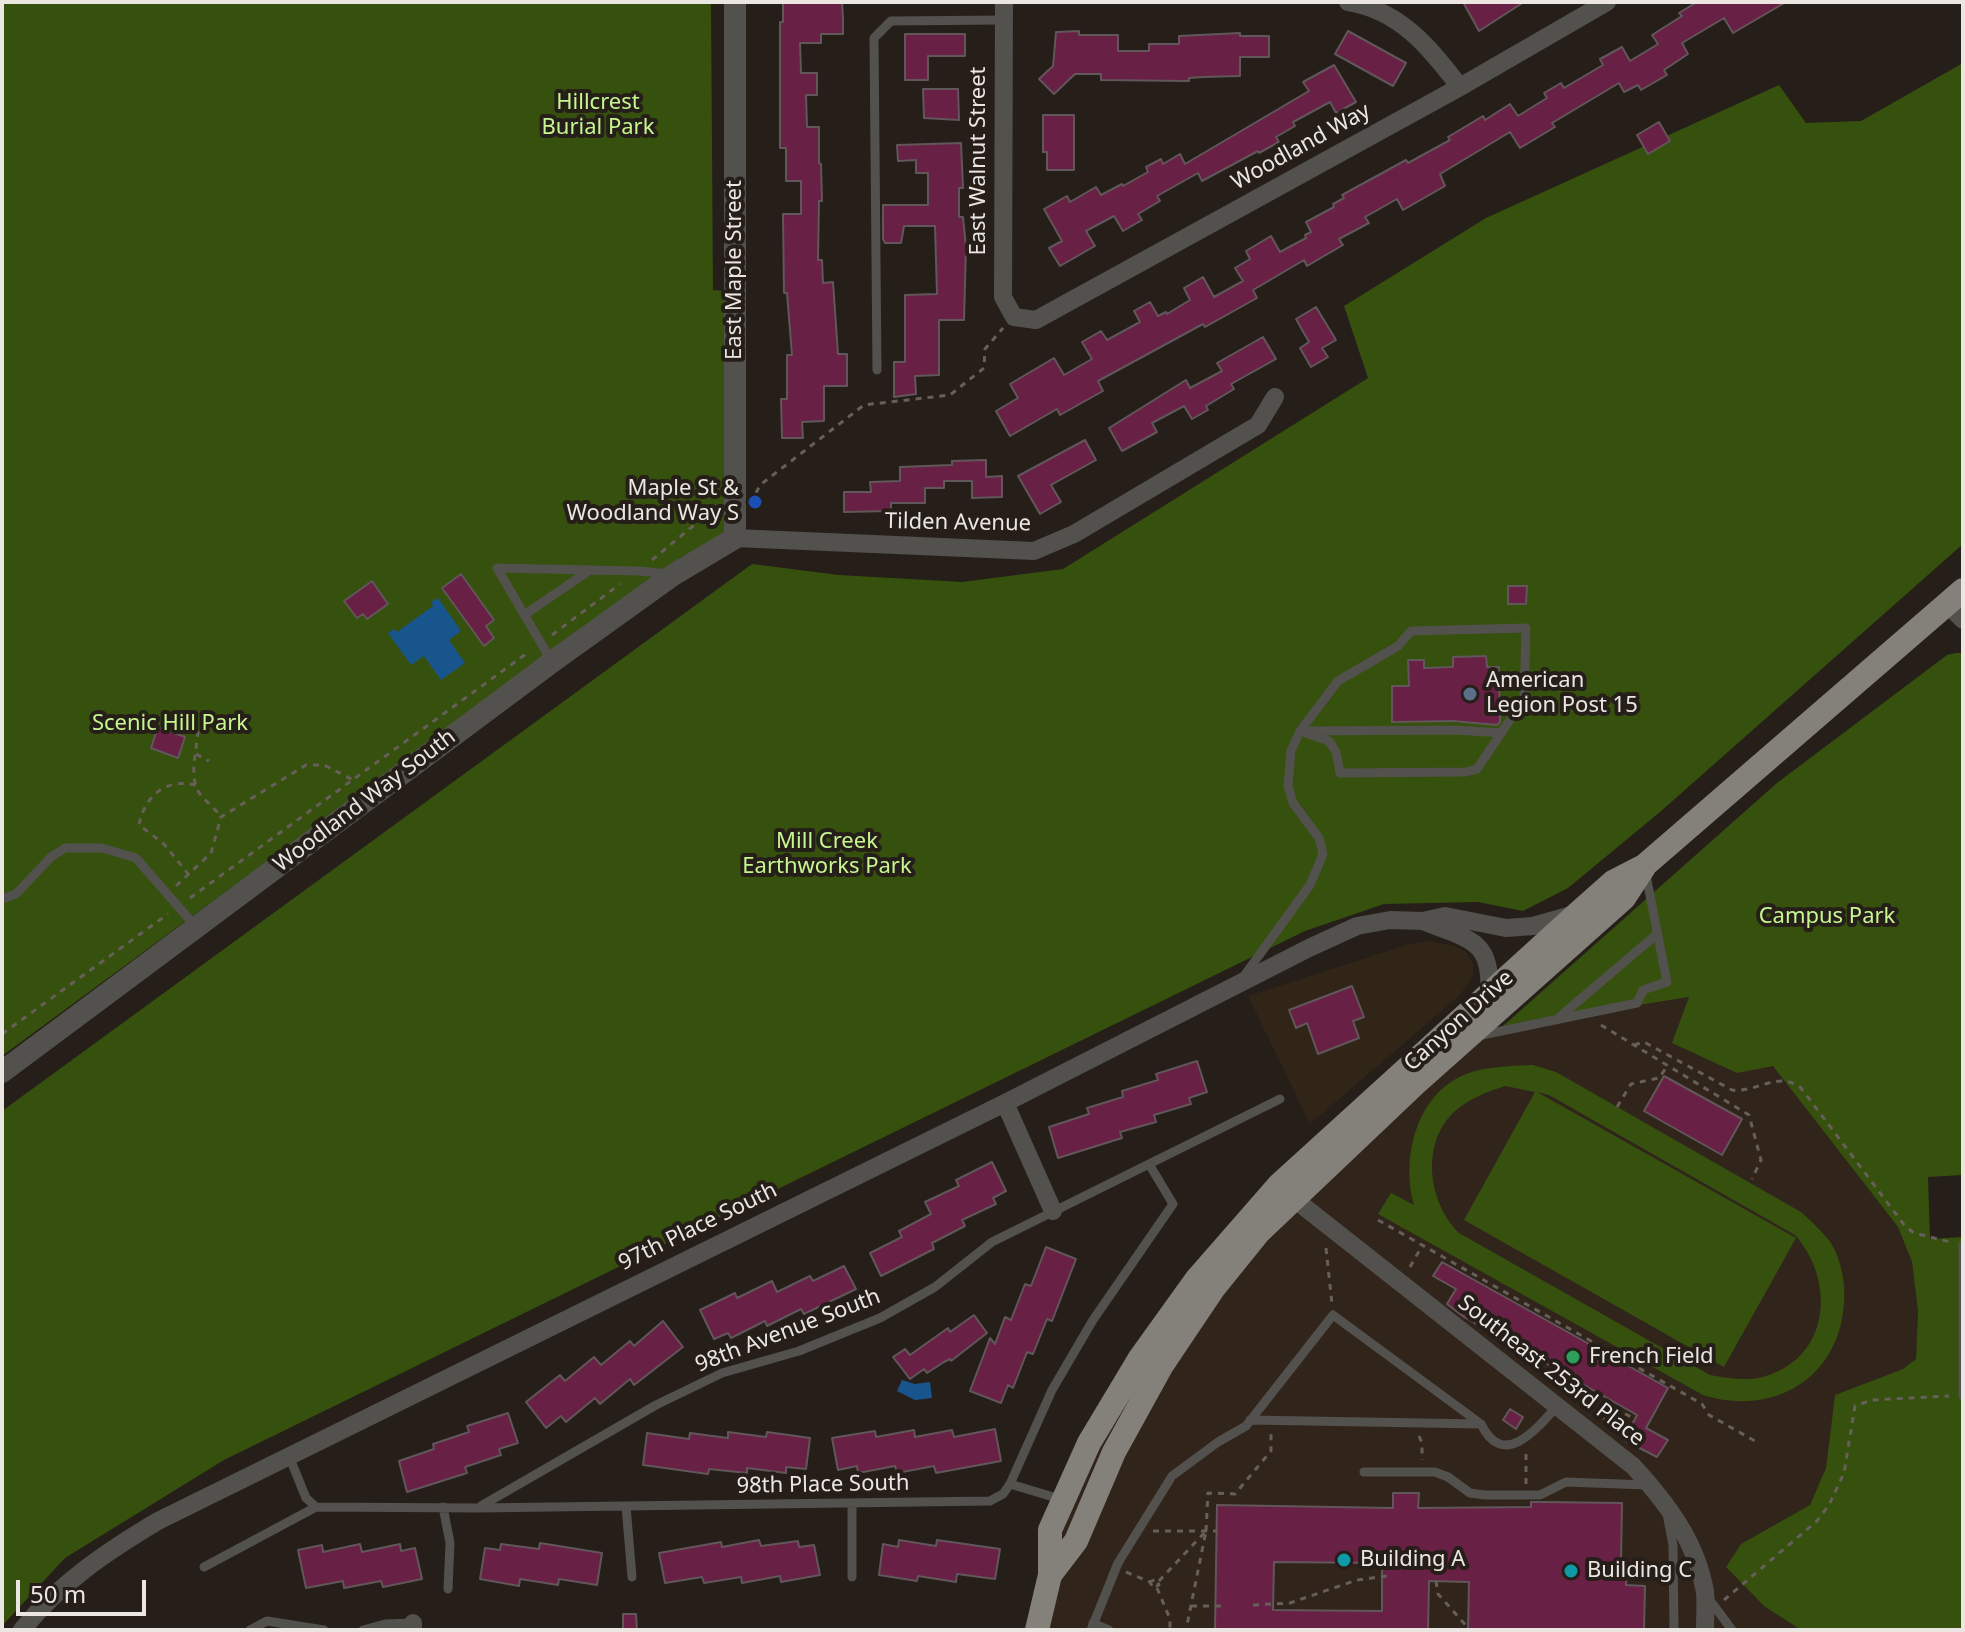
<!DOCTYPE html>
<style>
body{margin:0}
#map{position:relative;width:1965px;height:1632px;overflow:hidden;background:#261e19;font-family:"Noto Sans",sans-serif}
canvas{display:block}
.frame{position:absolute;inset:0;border:4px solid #ebe6e2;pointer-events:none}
.scale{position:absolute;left:16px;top:1580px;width:130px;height:36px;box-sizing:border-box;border:4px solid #ebe6e2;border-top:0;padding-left:10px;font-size:24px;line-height:28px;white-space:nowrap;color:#ebe6e2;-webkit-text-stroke:6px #261e19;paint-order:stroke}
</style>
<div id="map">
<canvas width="1965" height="1632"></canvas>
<div class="frame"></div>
<div class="scale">50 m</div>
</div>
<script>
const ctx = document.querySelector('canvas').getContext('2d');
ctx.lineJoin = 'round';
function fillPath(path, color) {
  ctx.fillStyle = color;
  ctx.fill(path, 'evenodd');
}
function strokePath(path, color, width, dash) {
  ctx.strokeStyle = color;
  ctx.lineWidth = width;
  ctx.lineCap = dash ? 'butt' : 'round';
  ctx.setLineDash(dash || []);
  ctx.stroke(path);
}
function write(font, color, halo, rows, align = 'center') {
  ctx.font = font + ' "Noto Sans",sans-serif';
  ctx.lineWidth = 8;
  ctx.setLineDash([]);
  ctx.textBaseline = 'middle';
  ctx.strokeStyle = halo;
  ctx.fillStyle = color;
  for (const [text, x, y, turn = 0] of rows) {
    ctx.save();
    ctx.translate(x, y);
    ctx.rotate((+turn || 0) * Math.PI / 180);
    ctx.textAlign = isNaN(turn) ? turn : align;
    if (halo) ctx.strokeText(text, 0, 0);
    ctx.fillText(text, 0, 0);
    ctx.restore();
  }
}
const commercial = new Path2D(`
 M1428,941L1454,946L1466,952L1473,964V976L1460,995L1310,1124L1248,996L1406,945Z`);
const built = new Path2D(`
 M1717,993L1898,1227L1912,1262L1918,1311L1916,1359L1903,1369L1835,1395L1826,1468L1810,1505L1741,1544L1726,1567L1764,1606L1801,1630H1037L1071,1504L1097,1448L1146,1366L1442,1044L1584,1014Z`);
const green = new Path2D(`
 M2,2H711L713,290L735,292L734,538L681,557L2,1056Z
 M1963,63V544L1660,812L1568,888L1523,911L1478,902L1384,904L1305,931L224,1460L65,1558L2,1626V1111L752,564L839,575L962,582L1063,569L1368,378L1344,306L1486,218L1779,85L1806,123L1861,121Z
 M1956,653H1963V1175L1928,1177L1930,1239L1963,1237V1630H1801L1764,1606L1726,1567L1741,1544L1810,1505L1826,1468L1835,1395L1903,1369L1916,1359L1918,1311L1912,1262L1898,1227L1773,1066L1737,1073L1672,1043L1689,997L1584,1014L1495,1033L1777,783L1947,655Z
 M1533,1065L1556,1072L1801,1212C1812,1222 1823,1232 1831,1243C1841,1259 1846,1285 1844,1303C1839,1379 1773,1417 1703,1395L1378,1214L1391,1193L1414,1205C1401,1158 1416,1094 1466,1074C1488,1066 1510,1066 1533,1065ZM1505,1086L1535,1092L1464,1220L1724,1367L1796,1238L1537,1092L1549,1095L1795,1235C1835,1280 1831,1356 1766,1376C1747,1382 1729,1378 1710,1375L1459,1233C1428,1202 1420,1143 1455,1111C1470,1098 1487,1092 1505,1086Z`);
const water = new Path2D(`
 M438,598L461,631L449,640L465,663L441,680L424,656L411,665L388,633L394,629L397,632L433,606L431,602Z
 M902,1380L915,1384L930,1382L932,1398L915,1400L897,1391Z`);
const building = new Path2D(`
 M783,2H842L843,18V34H821V43H800L801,73H817V95H806L807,127H819V163L821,164L822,201H819L818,260H822L823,283L833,282L838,354H847V386H824V421L802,422L803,438H782L781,399H787V355H792L787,293H784L783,214H801V181H786V148H780V22H783Z
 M1463,2H1524L1479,31Z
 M1697,2H1786L1733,33L1724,18L1682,43L1688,54L1664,70L1667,75L1641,90L1638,85L1624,92L1619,83L1552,123L1555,127L1520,148L1510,132L1440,174L1445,186L1403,210L1397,199L1365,217L1369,223L1339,239L1343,245L1307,266L1304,260L1253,290L1257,298L1205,327L1203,324L1098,381L1103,391L1060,415L1057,409L1010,436L996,411L1018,398L1010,384L1054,358L1064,375L1092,359L1082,342L1101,331L1107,340L1140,322L1134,311L1150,302L1158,316L1166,312L1167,314L1190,300L1184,288L1203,277L1214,297L1243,281L1235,268L1250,259L1246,251L1271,236L1280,252L1306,238L1305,235L1311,232L1306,222L1334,207L1333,204L1344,198L1342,195L1406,160L1408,163L1450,140L1448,137L1483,116L1485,120L1510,104L1518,116L1547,98L1544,93L1561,83L1564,88L1603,65L1600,59L1622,47L1630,61L1658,44L1652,35L1682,16L1679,13Z
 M1079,31V35H1118V51H1149V44H1179V36L1240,33V36H1269V57H1240V76L1203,77L1189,78V81L1101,80V74H1075L1054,94L1039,79L1053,66L1056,32Z
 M1348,31L1406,63L1393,86L1335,54Z
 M905,34H965V56H928V80H905Z
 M1334,65L1356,102L1336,113L1330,102L1293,122L1295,126L1276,137L1279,142L1259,153L1258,151L1202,181L1198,173L1157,196L1160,201L1138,214L1142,220L1123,231L1114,216L1086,231L1095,246L1060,266L1049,248L1062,241L1044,209L1067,196L1070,202L1096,187L1101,195L1122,184L1123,186L1148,172L1146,167L1161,159L1163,164L1180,154L1185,164L1309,91L1303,82Z
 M923,89H958L959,120L924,118Z
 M1043,115H1074V170H1047V152H1043Z
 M1659,122L1670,141L1648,154L1637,135Z
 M961,143L963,188H959V217H963L966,247L964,320H939V375L915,376L916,394L894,397V362H905V295L937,294L935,226H904L901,243H885L883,239V205H928V173H916V160L898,161L897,145Z
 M1316,307L1336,340L1322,348L1328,357L1311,367L1300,348L1309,342L1296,319Z
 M1263,337L1276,359L1231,384L1234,389L1206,406L1208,410L1192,419L1184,406L1152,423L1157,432L1122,451L1109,428L1186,380L1190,388L1222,371L1217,363Z
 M1085,440L1096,460L1051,485L1061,502L1040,514L1018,476Z
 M986,460V477L1002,476V497L972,498V481H944V488H925V503H891V511L844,512V492H871L870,482L900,481V467L952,465V461Z
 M461,574L494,620L486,626L494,638L484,646L442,588Z
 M372,581L388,604L367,619L363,614L357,618L344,601Z
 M1508,586H1527L1526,604H1508Z
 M1486,656L1487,667H1499L1500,722L1497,725L1453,721L1392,722V686H1409L1408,660H1424V668L1453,667V657Z
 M158,727L185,737L178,758L151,748Z
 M1352,986L1364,1017L1353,1021L1359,1038L1318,1054L1307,1023L1296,1028L1289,1010Z
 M1197,1061L1207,1092L1189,1098L1191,1104L1154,1115L1156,1122L1120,1132L1122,1138L1058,1158L1049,1127L1089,1114L1087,1108L1123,1097L1122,1091L1158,1080L1156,1074Z
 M1664,1076L1742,1119L1722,1155L1644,1111Z
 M992,1162L1006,1191L993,1198L996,1204L962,1220L965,1226L932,1243L934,1249L881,1276L870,1253L902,1237L899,1231L931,1214L925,1202L959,1186L956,1180Z
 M1046,1247L1076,1259L1052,1321L1047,1319L1033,1354L1027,1352L1013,1388L1008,1385L1001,1403L970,1391L990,1338L995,1344L1005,1317L1011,1320L1025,1284L1031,1286Z
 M1442,1262L1668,1388L1646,1428L1668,1440L1657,1457L1624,1440L1637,1415L1464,1317L1447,1304L1456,1289L1433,1276Z
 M844,1266L856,1289L804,1314L801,1309L767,1326L765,1321L731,1338L728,1333L714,1339L700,1310L735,1293L737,1298L772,1281L777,1292L810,1276L813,1281Z
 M974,1315L987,1333L951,1361L950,1359L944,1362L927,1373L924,1369L910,1379L893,1357L905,1349L910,1355L948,1328L950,1332Z
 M663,1321L683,1347L634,1385L630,1379L600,1404L595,1398L566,1422L561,1416L546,1428L526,1402L560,1375L565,1381L594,1357L601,1365L630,1341L634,1346Z
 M1510,1409L1523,1417L1516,1429L1503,1420Z
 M508,1413L518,1443L499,1449L501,1455L465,1467L467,1473L407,1492L399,1461L434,1449L433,1444L469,1432L467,1426Z
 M995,1429L1001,1461L936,1473L934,1466L897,1473L895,1466L858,1473L857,1466L838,1470L832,1438L875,1431L876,1437L914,1430L915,1437L952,1430L954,1437Z
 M728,1432L766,1437L767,1432L810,1438L806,1469L786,1467V1473L747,1468V1473L709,1469L708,1474L643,1465L647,1433L689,1439L690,1433L728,1438Z
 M1393,1493H1419L1418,1508L1531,1507V1502H1544L1622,1503L1621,1561H1627L1626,1585L1645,1586L1644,1630H1468L1469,1582L1429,1581L1428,1630H1215L1217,1505L1393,1508ZM1274,1562L1382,1563V1611L1273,1610Z
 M759,1540L761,1546L798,1541L799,1547L814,1545L820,1575L781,1582L780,1576L742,1583L741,1577L704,1583L702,1577L665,1583L659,1553L721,1542L722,1547Z
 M899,1540L936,1546L937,1540L1000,1549L995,1579L957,1574L956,1582L918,1576L917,1581L879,1575L883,1544L898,1547Z
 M540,1543L602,1553L597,1585L559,1579L558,1585L520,1579L519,1586L480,1579L485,1548L500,1550L501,1544L539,1549Z
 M360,1544L362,1552L400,1544L401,1551L415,1548L422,1579L383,1587L381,1581L344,1588L343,1581L306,1588L298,1550L322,1545L323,1552Z
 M623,1614H636L637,1630H623Z`);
const path = new Path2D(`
 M756,493L760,485L864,405L950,395L984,368L985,349L1003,328
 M652,560L716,507
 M552,635L620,584
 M198,731C197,748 188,779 200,794C206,802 215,808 221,817
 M196,754L209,761
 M189,875L164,844L139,825C145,796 165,778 196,785
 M176,886L211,853L221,817L306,765H324L353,780
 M190,898L530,651
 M1601,1025L1749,1115L1761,1160L1752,1179
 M2,1034L168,914
 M1634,1045L1644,1042L1732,1090C1757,1093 1778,1070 1801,1088L1905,1226L1914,1233L1950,1242
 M1617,1107L1631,1084L1659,1078L1668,1065
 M1378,1220L1702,1404L1709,1415L1755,1441
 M1326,1248L1332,1304
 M1410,1267L1422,1246
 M1540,1369L1635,1419
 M1604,1421L1611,1407
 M1419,1436L1422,1443V1460
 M1526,1484V1452
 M1153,1531H1217
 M1206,1531L1208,1493L1235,1494L1271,1451V1432
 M1126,1572L1150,1582L1153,1588L1159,1585L1156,1579L1150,1582
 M1159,1581L1206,1531L1186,1630
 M1436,1581L1438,1594L1469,1629
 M1157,1588L1170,1619V1630
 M1724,1600L1817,1521L1829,1505L1844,1473L1855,1406L1872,1400L1949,1396
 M1253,1605L1290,1603L1357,1580L1387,1576
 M1191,1606H1221`);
const service = new Path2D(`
 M877,370L874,38L891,21L1004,20
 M524,615L590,570
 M552,662L497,568L638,571L669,574
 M1308,731L1455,730L1502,733
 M2,899L16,894L51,857L65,848H102L136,858L196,927
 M1244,976L1310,885L1323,854L1319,838L1293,803L1288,786L1291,751L1300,731L1338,681L1398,646L1411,631L1526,628L1524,699L1477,769L1466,772L1340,773L1336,752L1329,741L1300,731
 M1556,1020L1657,934
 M1477,1036L1637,1003L1643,990L1667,982L1646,875
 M1963,1245V1396
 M1250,1420L1481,1424
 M289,1456L306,1498L316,1507L478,1508L990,1501L1003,1494L1010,1484L1052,1390L1093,1320L1173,1204L1149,1164
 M1364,1472H1435L1448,1477L1470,1493L1485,1495H1540L1566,1482L1647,1485
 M1010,1484L1060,1499
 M852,1503V1577
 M481,1506L656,1405L722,1373L799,1351L880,1318L935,1287L992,1242L1280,1099
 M626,1506L632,1577
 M443,1507L450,1543L448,1589
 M1667,1514L1673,1545L1674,1630
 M204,1567L316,1507
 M1709,1599L1732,1630
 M1093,1623L1109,1630
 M250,1630L267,1621L324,1630
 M363,1630L385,1624L413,1623
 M1091,1630L1118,1563L1172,1476L1218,1442L1246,1426L1333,1315L1481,1424C1503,1470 1537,1429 1557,1406`);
const minor = new Path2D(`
 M1004,2L1003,297L1014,317L1036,320L1460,87L1607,2
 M1348,2C1400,10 1430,48 1460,87
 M735,538L1034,551L1074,534L1258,425L1275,397
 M1947,604L1963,620
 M1423,921C1468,940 1493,938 1489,995
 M1005,1103L1053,1211
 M1293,1198L1633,1466C1666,1502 1697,1542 1705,1592C1706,1604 1705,1618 1705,1630
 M413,1623V1630
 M22,1630C60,1583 106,1552 158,1521L1005,1103L1309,948L1357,926L1390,920L1423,921L1445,916L1506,928L1533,926L1572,915`);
const tertiary = new Path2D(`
 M2,1072L552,662L673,575L735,538V2`);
const primary = new Path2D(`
 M1050,1575L1076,1541L1114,1452L1162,1365L1213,1289L1259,1232L1416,1083L1624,898L1643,869
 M1037,1630L1050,1575V1530L1089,1443L1140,1358L1196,1280L1279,1185L1577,914L1613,882L1644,866L1963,590`);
const markers = [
 [755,502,8,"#1a4fb4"],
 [1470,694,8,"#5c6f8a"],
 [1573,1357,8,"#2e9e5b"],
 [1344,1560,8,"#0f9aa8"],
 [1571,1571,8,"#0f9aa8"]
];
const parkNames = [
 ["Hillcrest",598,103],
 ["Burial Park",598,128],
 ["Scenic Hill Park",170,724],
 ["Mill Creek",827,842],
 ["Earthworks Park",827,867],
 ["Campus Park",1827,917]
];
const streetNames = [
 ["Woodland Way",1301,147,-29],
 ["East Walnut Street",979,161,-90],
 ["East Maple Street",735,270,-90],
 ["Tilden Avenue",958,523,1],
 ["Woodland Way South",365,801,-37],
 ["Canyon Drive",1459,1021,-42],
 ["97th Place South",698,1227,-26],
 ["98th Avenue South",788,1331,-21],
 ["Southeast 253rd Place",1551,1371,38],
 ["98th Place South",823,1485,-1]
];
const poiNames = [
 ["Maple St &",739,489,"right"],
 ["Woodland Way S",739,514,"right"],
 ["American",1486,681],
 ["Legion Post 15",1486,706],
 ["French Field",1589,1357],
 ["Building A",1360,1560],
 ["Building C",1587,1571]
];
fillPath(commercial, '#302516');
fillPath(built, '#31241b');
fillPath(green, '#36500e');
fillPath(water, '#19558d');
fillPath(building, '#682044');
strokePath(building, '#61565a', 2);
strokePath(path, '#665f5a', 3, [6, 6]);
strokePath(service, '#52514d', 9);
strokePath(minor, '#52514d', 18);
strokePath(tertiary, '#52514d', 22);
strokePath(primary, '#838179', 24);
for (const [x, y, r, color] of markers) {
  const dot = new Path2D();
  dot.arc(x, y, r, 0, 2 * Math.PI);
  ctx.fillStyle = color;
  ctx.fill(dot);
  strokePath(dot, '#261e19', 3);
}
write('22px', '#c6f690', '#261e19', parkNames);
write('22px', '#ebe6e2', '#261e19', streetNames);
write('22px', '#ebe6e2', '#261e19', poiNames, 'left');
</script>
